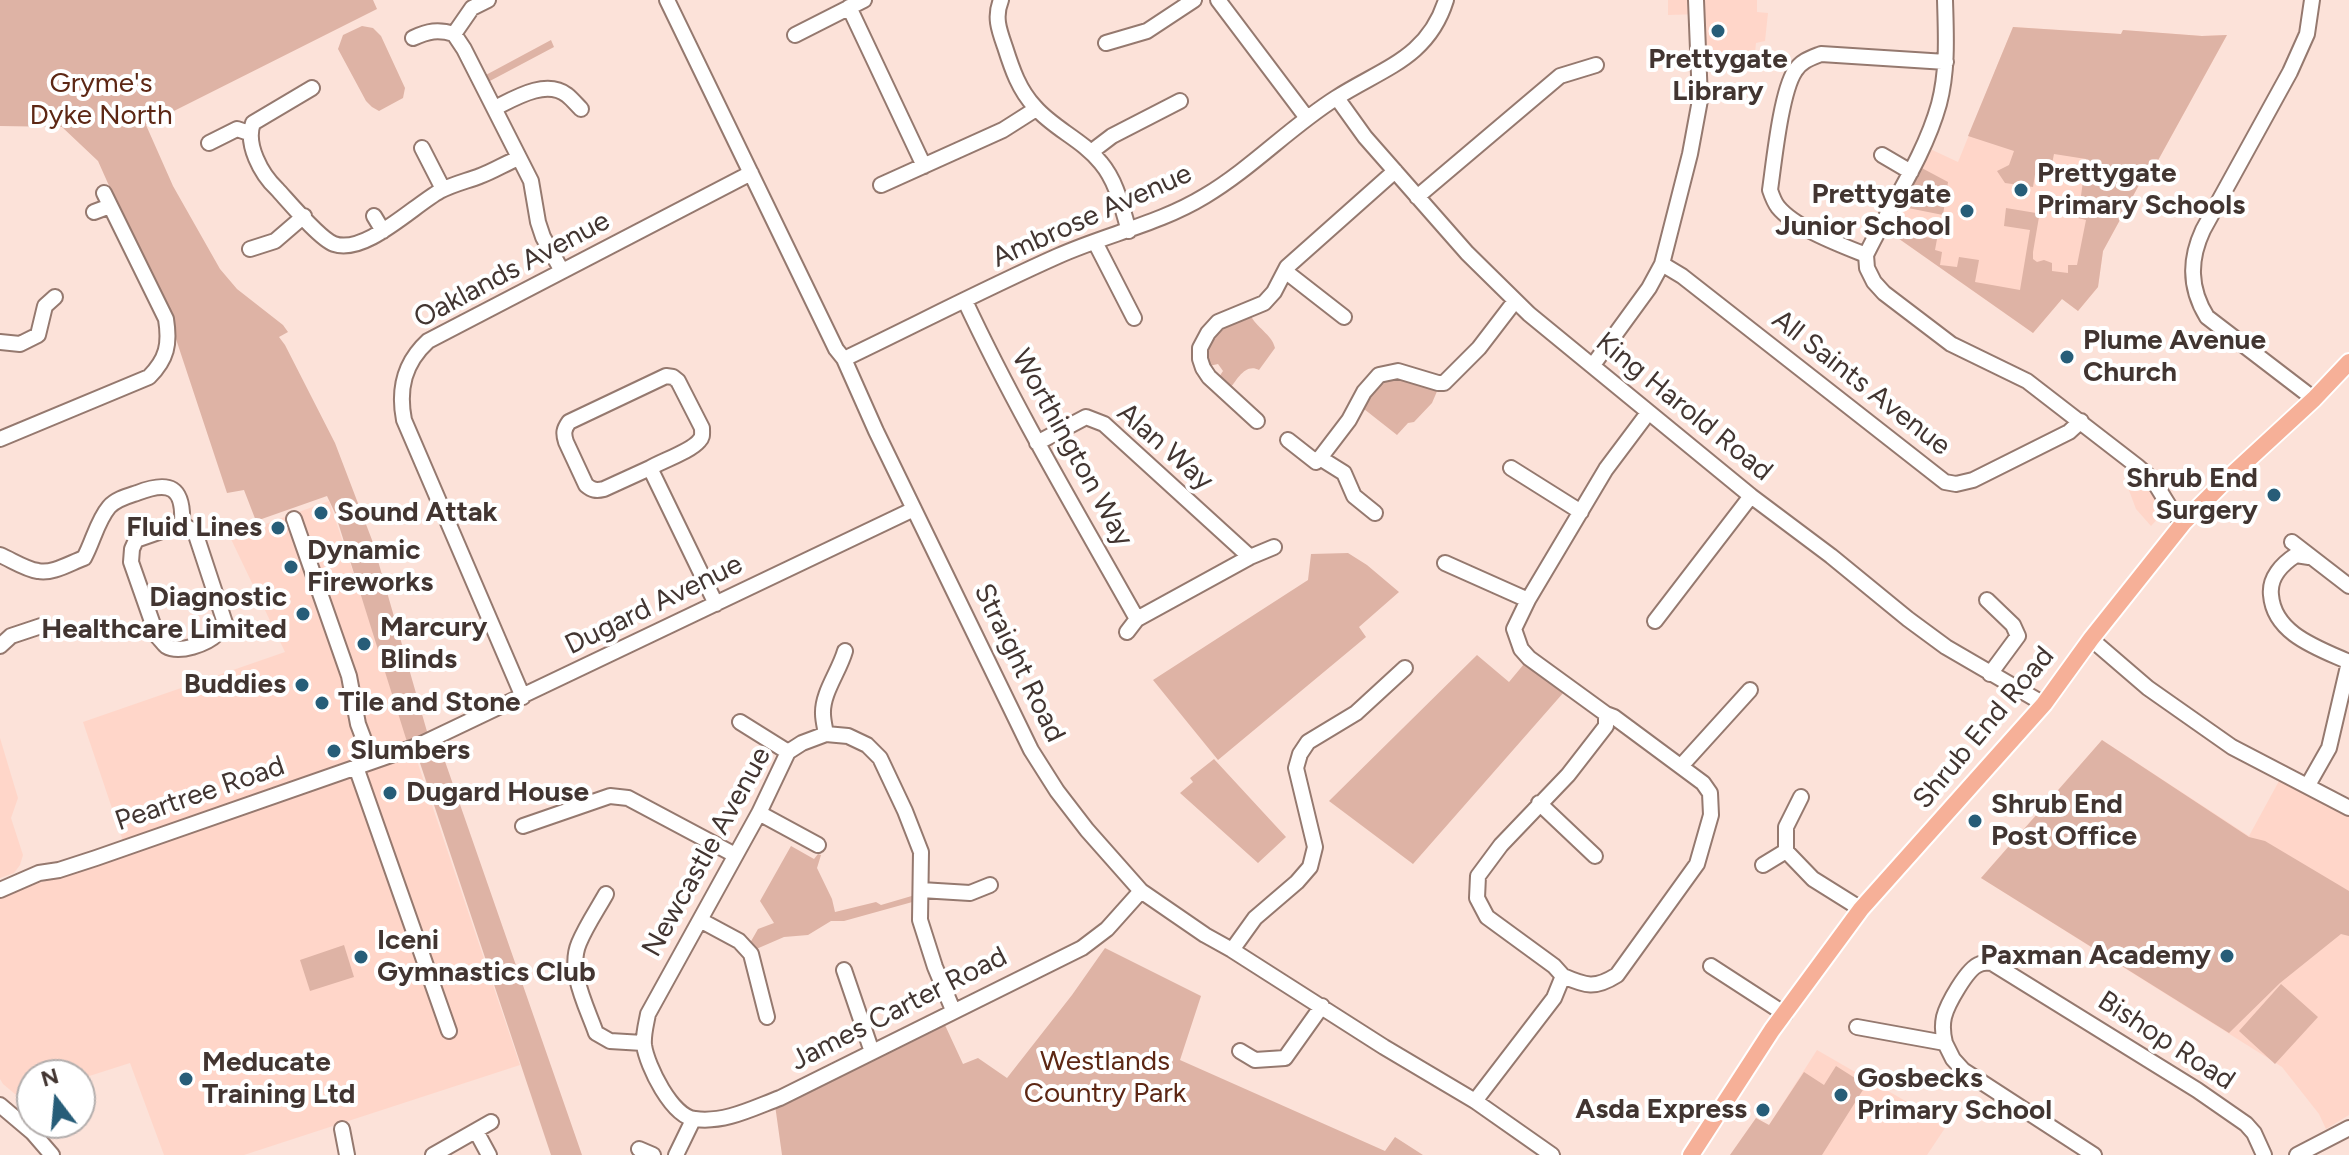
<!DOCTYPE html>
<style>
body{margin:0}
#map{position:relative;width:2349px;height:1155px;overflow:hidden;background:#fce2d9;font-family:Figtree,sans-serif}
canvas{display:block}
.north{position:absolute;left:16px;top:1059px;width:80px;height:80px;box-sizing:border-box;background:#fff;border:2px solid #b3aead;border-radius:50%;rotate:344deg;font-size:22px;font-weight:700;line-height:32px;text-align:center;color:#423531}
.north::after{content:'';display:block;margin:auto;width:28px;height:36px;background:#275d78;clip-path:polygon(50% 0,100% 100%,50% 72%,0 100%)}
</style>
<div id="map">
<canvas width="2349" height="1155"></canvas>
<div class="north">N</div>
</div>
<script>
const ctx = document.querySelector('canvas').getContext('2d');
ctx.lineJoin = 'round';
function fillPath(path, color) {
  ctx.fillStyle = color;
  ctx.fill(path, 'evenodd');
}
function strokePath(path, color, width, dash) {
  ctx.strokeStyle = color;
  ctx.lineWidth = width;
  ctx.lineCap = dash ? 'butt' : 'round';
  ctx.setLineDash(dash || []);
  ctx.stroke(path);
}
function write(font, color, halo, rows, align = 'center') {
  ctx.font = font + ' Figtree,sans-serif';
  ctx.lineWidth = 8;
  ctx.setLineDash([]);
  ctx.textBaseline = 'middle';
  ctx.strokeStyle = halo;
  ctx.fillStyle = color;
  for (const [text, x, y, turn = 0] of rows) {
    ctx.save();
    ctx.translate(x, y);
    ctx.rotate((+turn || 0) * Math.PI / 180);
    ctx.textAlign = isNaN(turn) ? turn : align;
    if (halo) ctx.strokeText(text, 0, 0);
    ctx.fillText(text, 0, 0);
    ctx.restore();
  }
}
const built = new Path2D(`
 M1668,0H1757V12L1768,13L1765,41L1756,43L1755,53L1703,51L1702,14L1668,15Z
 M2013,27L2121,34L2123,30L2202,36L2227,35L2156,164L2145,174L2103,251L2098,287L2078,311L2062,299L2033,333L1885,229L1928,148L1958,162Z
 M2137,474L2148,485L2163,513L2151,526L2136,509L2127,485Z
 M329,501L520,1065L244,1155H164L130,1063L80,1079V1075H32V1095L21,1099L3,1084L0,1079V896L127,853L83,722L285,652L230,537Z
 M0,738L18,798L11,818L23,855L20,865L14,873L0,878Z
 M2102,740L2249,836L2279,781L2349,816V1115L2326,1129L2319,1114L2282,1067L1981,878Z
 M1817,1050L1947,1125L1927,1155H1730L1756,1118L1769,1125Z`);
const green = new Path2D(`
 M0,0H373L377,9L146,125L173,186L220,269L237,289L283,325L288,332L279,337L285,345L335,443L372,540L428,735L408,745L335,513L327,496L256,521L244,490L227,493L172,327L98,161L62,127L0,126Z
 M362,26L373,28L381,36L405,88L403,98L379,111L372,107L366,101L338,49L343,35Z
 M2013,27L2121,34L2123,30L2202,36L2227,35L2156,164L2145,174L2103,251L2098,287L2078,311L2062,299L2033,333L1885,229L1894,212L1898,214L1895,232L1937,239L1935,250L1942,252L1940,265L1957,267L1959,257L1979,260L1975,282L2020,290L2030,230L2004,226L2006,208L2036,213L2039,217L2033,252V259L2037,262L2044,260L2052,263V271L2068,273V265H2077L2086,220L2078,218L2086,159L2054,154L2052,164L2037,162L2033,187L2005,183L1997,171L2009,165L2014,151L1968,136Z
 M551,40L554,47L488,82L484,76Z
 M1918,166L1948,182L1943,215L1898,206Z
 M1250,314C1256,328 1272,334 1275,348L1259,370C1245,363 1237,380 1229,390L1219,377L1223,371L1218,364L1209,366L1204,357L1214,330Z
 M1396,378C1412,380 1422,390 1438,389L1432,403L1414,422L1408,423L1397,435L1364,409C1371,393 1378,383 1396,378Z
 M1348,553L1367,565L1399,592L1359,627L1366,637L1218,760L1153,680L1308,580L1311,554Z
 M1477,655L1509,682L1524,664L1564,692L1413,864L1329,801Z
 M2102,740L2249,837L2265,841L2349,891V936L2341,934L2280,983L2229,1033L1981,878Z
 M440,747L582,1155H551L418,757Z
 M1214,759L1286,837L1258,863L1180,793L1193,782L1190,778Z
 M791,846L814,859L818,854L821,855L817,868L832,899L835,912L876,902L881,905L915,895L916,901L844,921H831L808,935L784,937L754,950L750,943L758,929L774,923L760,901Z
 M344,945L354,977L310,991L300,960Z
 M1105,948L1201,996L1180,1060L1385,1151L1395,1137L1423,1155H782L775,1105L944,1023L963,1064L978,1058L1007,1078L1072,995Z
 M2281,984L2318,1017L2275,1064L2239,1031Z
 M1836,1066L1866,1085L1822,1155H1730L1756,1118L1769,1125L1804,1072L1824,1085Z`);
const minor = new Path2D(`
 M488,0L472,8L454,34L464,49L531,181L538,222L543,237L562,271
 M667,0L836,349L844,359L876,431L1031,750L1057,791L1087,830L1141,891L1205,935L1232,950L1384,1047L1475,1101L1552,1155
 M1001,0C994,17 999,30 1005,47C1012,69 1019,90 1035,107C1054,129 1083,140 1101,163C1117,182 1122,208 1129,231
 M1218,0L1307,118
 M1945,0C1946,35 1948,70 1939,104C1924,158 1890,205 1866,255L1867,268L1874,282L1884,293L1951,344L2027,381L2137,466L2153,480L2174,514L2184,522
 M2312,0L2307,34L2290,72L2203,230C2189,260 2189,288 2207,317L2314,399
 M849,7L924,166
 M795,35L864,0
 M413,38C428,31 438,29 454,34
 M1106,43L1147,31L1194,0
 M312,88L253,123C245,144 261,174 277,189C289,202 320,239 334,244C365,255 413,206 440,191C453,184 467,181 480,176C494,171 506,163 519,158
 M1337,98L1365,137L1467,253L1529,314L1751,496L1831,556L1908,619L1946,647L2044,704
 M495,108C515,98 546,79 567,95C572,99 577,105 581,109
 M209,143L237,129L249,133
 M422,148L443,189
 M1091,152L1112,136L1180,101
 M1882,155L1911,172
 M881,185L1003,130L1036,109
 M1417,197L1560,76L1596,65
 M94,212L110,206
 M374,216L383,231
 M1095,242L1134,318
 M250,249L275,241L304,216
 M1866,255C1841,245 1795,228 1778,207C1774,202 1772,196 1770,190C1774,162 1781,92 1795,71C1801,61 1811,58 1821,54L1946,62
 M1662,264L1682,276L1945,482L1956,484L1973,480L2069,432L2081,421
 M1285,271L1344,317
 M965,301C1016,410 1078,514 1137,619
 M0,342L20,344L38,335L45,306L55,297
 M844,359C915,325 986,288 1058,256C1107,234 1159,224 1205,196C1252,168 1290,127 1336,98C1383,68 1428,58 1446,0
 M1593,365L1649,288L1662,264L1690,154L1700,100L1696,0
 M1257,421L1209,377L1203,368L1200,359V348L1208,333L1218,322L1264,303L1274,292L1287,267L1395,171
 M0,439L149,377C167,359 170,344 166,319L104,193
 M1288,440L1316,462
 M1037,443L1086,417L1104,424L1250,557
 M650,468C662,461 691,451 699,441C703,437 702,434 702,428L678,381L673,377L666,376L569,422C564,429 563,433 566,442L586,485C592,490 596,491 604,489L650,468L716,604
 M1511,468L1581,512
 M1375,513L1354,496L1344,473L1320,458L1349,420L1364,392L1379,375L1398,371L1438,383H1444L1479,348L1515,301
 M294,519L349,676L358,724L372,761
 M2292,542L2349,586
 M0,555C12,560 25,569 38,571C53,574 70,563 84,558C93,542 97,521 109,507C116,499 128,496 137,493C170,480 184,487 182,524L195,532L225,623C223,627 220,632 217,634C207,644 179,654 166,646C164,644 158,637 157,636L131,562L132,549L136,540L182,524
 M2309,557L2296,555C2282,564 2269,578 2271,595C2274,634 2318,648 2349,662
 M1445,563L1528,600
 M1987,600L2013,625L2018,636L1990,674
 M1655,621L1751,496
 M1127,632L1137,619L1250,557L1274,547
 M2091,639L2148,688L2232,747L2349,808
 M0,646L11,636L41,626
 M523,697L404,420C398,389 404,363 428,341L751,173
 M740,722L788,752
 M826,734C825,728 823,720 823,714C822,693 839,672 845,651
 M1682,765L1750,690
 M356,767L449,1031
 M2308,785L2329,748L2349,662
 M1801,797L1786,827V851L1813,879L1861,909
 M1539,803L1595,856
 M759,813L818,845
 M523,826L610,796L628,798L735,855
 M1763,865L1786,851
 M0,890L39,873L59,870L96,858L417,746L914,509
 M921,890L970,893L990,885
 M606,894C597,910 586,926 579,943C567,971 587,1007 596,1033L610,1041L643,1043
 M700,920L739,941L751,954L767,1017
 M1232,950L1255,918L1297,882L1310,867L1315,847L1296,768L1300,754L1308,742L1356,713L1405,668
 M1711,966L1785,1014
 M844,970L872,1052
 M1563,976C1586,986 1595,989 1617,975L1697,864L1711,815L1710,793L1703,783L1614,717L1606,714
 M953,1010L935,967L920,920L921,852L905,811L880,758L867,745L848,736L826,734L802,743L788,752L759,813L648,1014C646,1025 643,1035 644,1045C647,1066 672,1117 695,1119C725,1123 753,1108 780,1098L1082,948L1107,929L1141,891
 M1857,1027L1945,1043L1953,1059L1963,1070L2094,1155
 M1945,1043C1943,1035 1942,1026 1944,1017C1947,1005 1967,968 1980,964C1984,962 1987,963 1992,963L2197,1090L2246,1124L2254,1133L2264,1155
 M1240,1051L1255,1060L1285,1058L1322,1006
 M1475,1101L1554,998L1563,976L1554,966L1487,917L1477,898L1478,876L1501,845L1568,775L1606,726V714L1529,658L1521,649L1514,629L1528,600L1606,469L1648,413
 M0,1105L33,1133L52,1155
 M342,1129L347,1155
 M476,1131L489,1155
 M639,1149L653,1155
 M433,1155L491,1122
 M676,1155L693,1120
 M2297,1155L2349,1128`);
const major = new Path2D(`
 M1691,1155L1772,1030L1861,909L2044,704L2091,639L2184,522L2225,481L2314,399L2349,362`);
const markers = [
 [1718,31,8,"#275d78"],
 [2021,190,8,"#275d78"],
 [1967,211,8,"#275d78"],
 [2067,357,8,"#275d78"],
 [2274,495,8,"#275d78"],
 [321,513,8,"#275d78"],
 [278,528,8,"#275d78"],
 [291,567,8,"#275d78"],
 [303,614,8,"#275d78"],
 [364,644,8,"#275d78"],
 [302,685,8,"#275d78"],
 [322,703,8,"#275d78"],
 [334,751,8,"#275d78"],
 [390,793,8,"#275d78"],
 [1975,821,8,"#275d78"],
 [2227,956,8,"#275d78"],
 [361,957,8,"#275d78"],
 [186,1079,8,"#275d78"],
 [1841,1095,8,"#275d78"],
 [1763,1110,8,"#275d78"]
];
const poiNames = [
 ["Prettygate",1718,60,"center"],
 ["Library",1718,92,"center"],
 ["Prettygate",2037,174],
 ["Primary Schools",2037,206],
 ["Prettygate",1951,195,"right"],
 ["Junior School",1951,227,"right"],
 ["Plume Avenue",2083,341],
 ["Church",2083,373],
 ["Shrub End",2258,479,"right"],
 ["Surgery",2258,511,"right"],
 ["Sound Attak",337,513],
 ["Fluid Lines",262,528,"right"],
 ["Dynamic",307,551],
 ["Fireworks",307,583],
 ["Diagnostic",287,598,"right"],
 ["Healthcare Limited",287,630,"right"],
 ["Marcury",380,628],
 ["Blinds",380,660],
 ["Buddies",286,685,"right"],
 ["Tile and Stone",338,703],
 ["Slumbers",350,751],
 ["Dugard House",406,793],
 ["Shrub End",1991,805],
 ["Post Office",1991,837],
 ["Iceni",377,941],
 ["Gymnastics Club",377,973],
 ["Paxman Academy",2211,956,"right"],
 ["Meducate",202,1063],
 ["Training Ltd",202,1095],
 ["Gosbecks",1857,1079],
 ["Primary School",1857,1111],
 ["Asda Express",1747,1110,"right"]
];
const parkNames = [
 ["Gryme's",101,84],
 ["Dyke North",101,116],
 ["Westlands",1105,1062],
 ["Country Park",1105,1094]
];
const streetNames = [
 ["Ambrose Avenue",1092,216,-24],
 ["Oaklands Avenue",512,270,-28],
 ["All Saints Avenue",1861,383,38],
 ["King Harold Road",1684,407,39],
 ["Alan Way",1165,447,41],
 ["Worthington Way",1072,448,61],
 ["Dugard Avenue",654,605,-26],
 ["Straight Road",1019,663,64],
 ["Shrub End Road",1984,728,-50],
 ["Peartree Road",200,794,-19],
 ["Newcastle Avenue",707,852,-61],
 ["James Carter Road",899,1009,-27],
 ["Bishop Road",2166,1041,33]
];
fillPath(built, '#ffd6c9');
fillPath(green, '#deb3a5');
strokePath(minor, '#95796f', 18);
strokePath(major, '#fff', 20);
strokePath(minor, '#fff', 14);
strokePath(major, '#f6b098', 16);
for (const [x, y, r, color] of markers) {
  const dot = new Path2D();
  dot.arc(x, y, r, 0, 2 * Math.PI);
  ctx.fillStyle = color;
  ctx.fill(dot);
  strokePath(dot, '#fff', 3);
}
write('bold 28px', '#423531', '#fff', poiNames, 'left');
write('28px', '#5d2714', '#fff', parkNames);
write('28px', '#423531', '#fff', streetNames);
</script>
